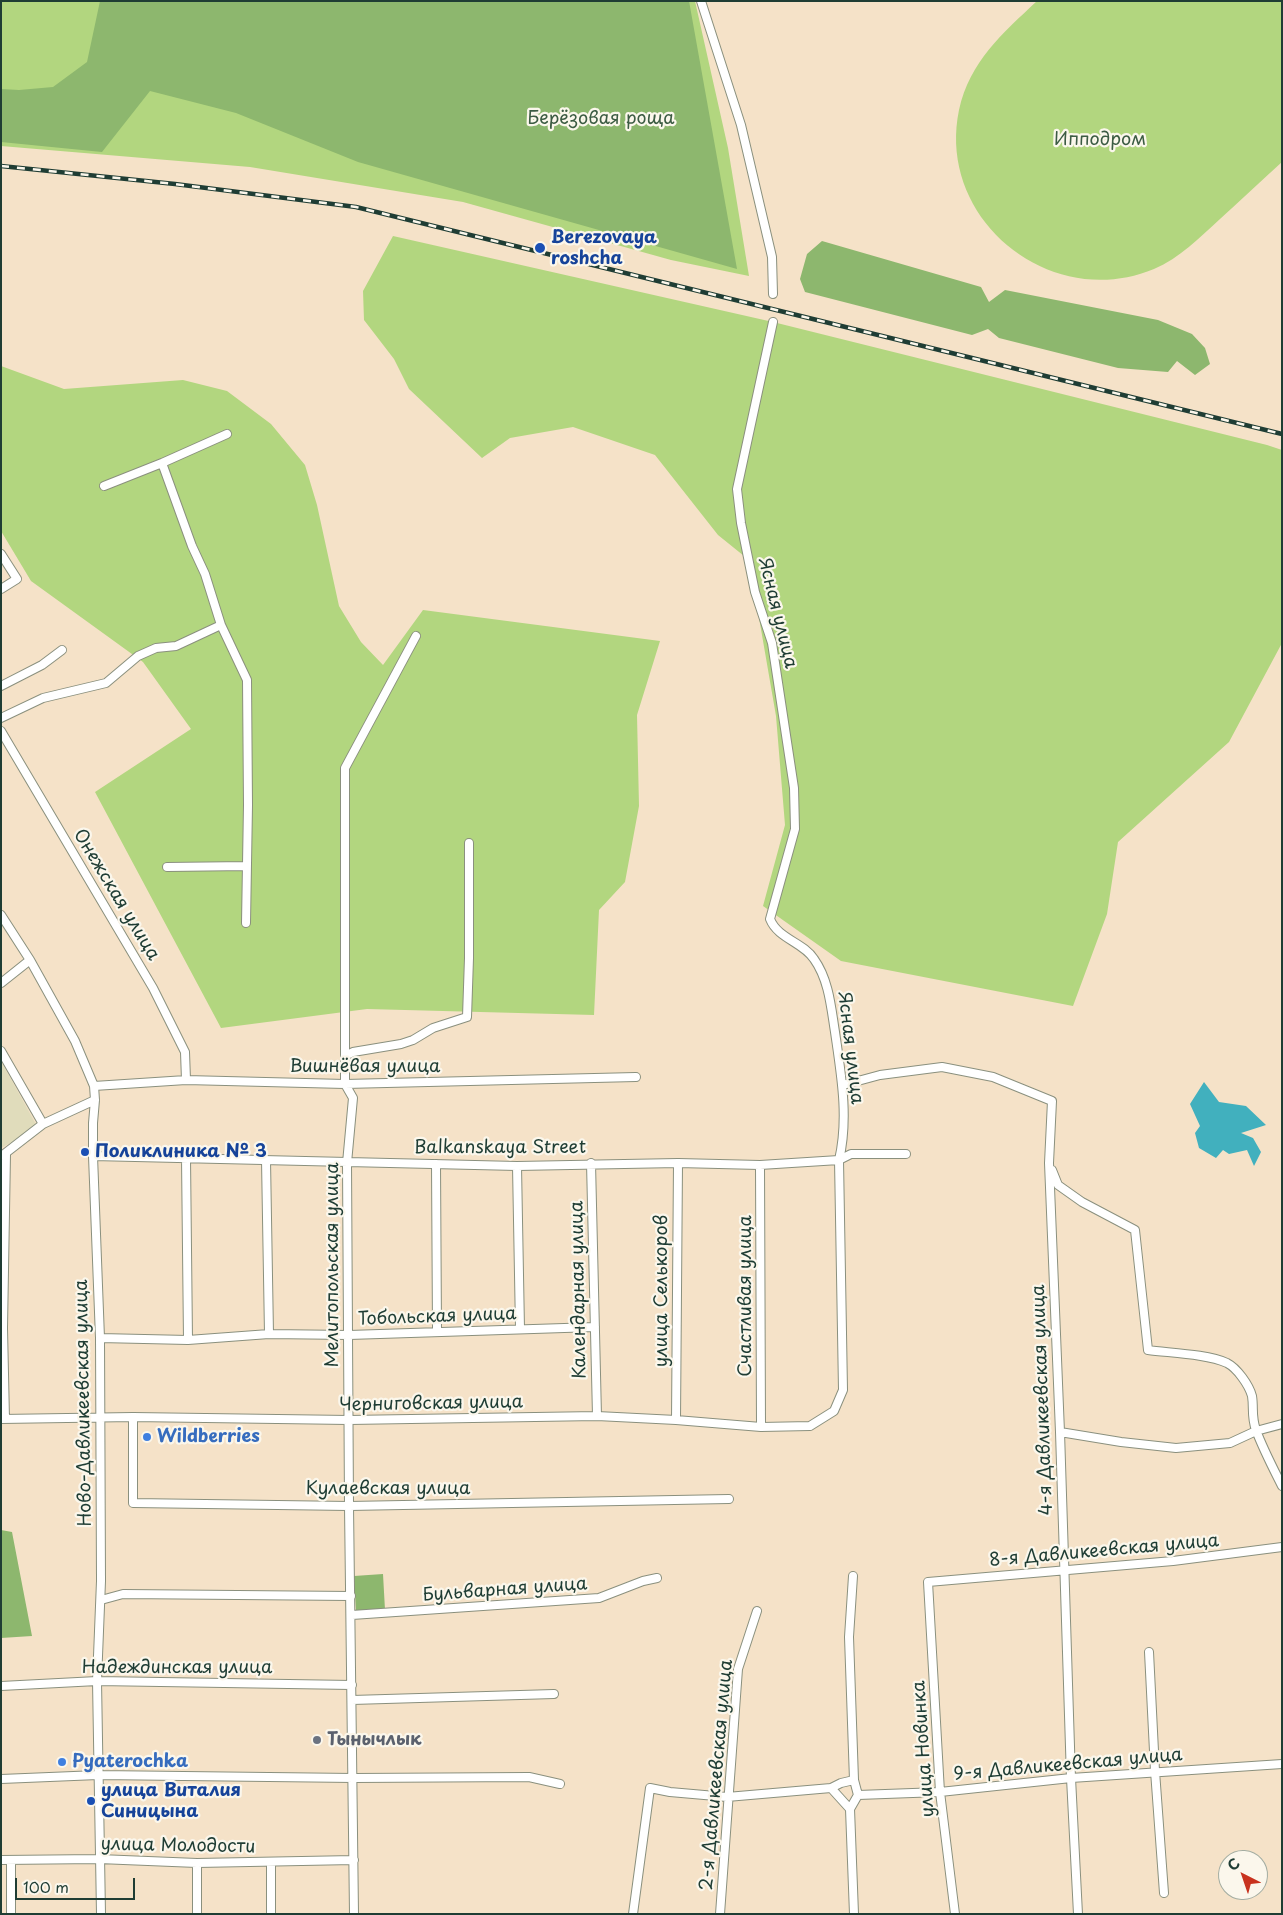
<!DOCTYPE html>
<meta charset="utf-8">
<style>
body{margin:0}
#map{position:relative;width:1283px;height:1915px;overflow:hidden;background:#f5e2c8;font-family:"Playpen Sans",sans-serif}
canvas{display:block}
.frame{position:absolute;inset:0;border:2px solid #1f3d34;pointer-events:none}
.north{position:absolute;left:1218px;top:1850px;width:50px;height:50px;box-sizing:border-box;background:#fbf7ec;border:1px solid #a3ada2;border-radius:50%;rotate:319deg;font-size:14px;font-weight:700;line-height:20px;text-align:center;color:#1f3d34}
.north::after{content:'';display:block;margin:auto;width:18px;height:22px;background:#c8321e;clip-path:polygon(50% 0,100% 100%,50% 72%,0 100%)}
.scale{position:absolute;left:15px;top:1878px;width:120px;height:22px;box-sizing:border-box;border:2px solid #1f3d34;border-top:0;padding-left:6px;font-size:15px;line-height:18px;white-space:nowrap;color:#1f3d34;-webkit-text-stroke:4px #fbf7ec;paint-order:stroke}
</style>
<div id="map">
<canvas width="1283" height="1915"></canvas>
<div class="frame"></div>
<div class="north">С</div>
<div class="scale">100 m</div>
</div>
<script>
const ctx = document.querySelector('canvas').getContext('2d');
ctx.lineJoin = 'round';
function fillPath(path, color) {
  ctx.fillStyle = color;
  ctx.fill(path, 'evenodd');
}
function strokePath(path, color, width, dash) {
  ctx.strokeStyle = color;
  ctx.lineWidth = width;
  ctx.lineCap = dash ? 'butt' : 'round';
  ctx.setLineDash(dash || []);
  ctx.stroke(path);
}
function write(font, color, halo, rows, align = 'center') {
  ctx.font = font + ' "Playpen Sans",sans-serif';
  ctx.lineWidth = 4.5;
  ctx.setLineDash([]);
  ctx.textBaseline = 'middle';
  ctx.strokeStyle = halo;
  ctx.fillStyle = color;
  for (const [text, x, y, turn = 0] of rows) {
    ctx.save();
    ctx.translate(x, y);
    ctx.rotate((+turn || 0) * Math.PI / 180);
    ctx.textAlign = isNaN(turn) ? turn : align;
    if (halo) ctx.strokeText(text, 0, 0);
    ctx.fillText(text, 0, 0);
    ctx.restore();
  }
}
const built = new Path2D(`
 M1,1061L38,1128L1,1148Z`);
const green = new Path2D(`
 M1,1H695L728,148L749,276L671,260L463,202L250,167L1,146Z
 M1037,1H1282V162C1261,181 1241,200 1220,219C1199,238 1180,258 1154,269C1051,312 936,220 959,110C970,61 1002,34 1037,1Z
 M393,236L773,322L1267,445L1282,450V643L1229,742L1118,842L1107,914L1073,1006L841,961L763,906L785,825L776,716L749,560L718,535L655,455L573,427L510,438L482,458L409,389L394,359L364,320L363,291Z
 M1,366L64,389L183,380L227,391L271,424L305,465L317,505L339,606L361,642L383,665L423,610L660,641L637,715L639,806L625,882L599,910L594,1015L367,1009L221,1028L95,792L191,729L143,662L31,581L1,531Z`);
const forest = new Path2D(`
 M100,1H689L737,269L358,162L236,113L150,91L102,152L1,142V89L19,90L53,87L87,62Z
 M822,241L981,287L989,302L1005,290L1158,320L1192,334L1205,348L1210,364L1195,375L1177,361L1168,372L1118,368L999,338L988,329L972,335L805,292L800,279L807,254Z
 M1,1530L12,1532L32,1636L1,1638Z
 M383,1574L385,1610L356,1611L354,1576Z`);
const water = new Path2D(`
 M1204,1082L1219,1102L1246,1106L1266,1125L1241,1133L1253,1138L1261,1152L1254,1166L1247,1150L1229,1154L1223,1150L1216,1158L1199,1148L1195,1133L1200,1126L1190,1104Z`);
const minor = new Path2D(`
 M701,1L741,125L772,257L773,294
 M162,463L192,546L205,574L221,625L247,680L248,805L246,923
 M104,486L162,463L227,434
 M1,554L17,579L1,589
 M1,686L42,665L62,650
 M1,718L43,698L106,683L138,656L156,648L176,646L221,625
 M1,731L153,988L185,1052L186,1080
 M167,867L247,866
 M1,915L30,960L75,1041L94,1086L95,1100L93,1123V1156L100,1338L101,1581L97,1681L101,1914
 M1,983L30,960
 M1,1051L43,1124
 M345,1056L353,1052L401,1044L413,1040L433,1028L467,1017L469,958V843
 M843,1085L880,1075L942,1067L993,1077L1052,1101L1049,1163L1060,1432L1071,1778L1078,1914
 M94,1086L186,1080L345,1084L636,1077
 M3,1155L43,1124L95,1100
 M93,1156L517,1166L678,1163L760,1165L839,1160L851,1154H906
 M186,1158L188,1340
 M266,1160L269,1334
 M591,1163L597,1416
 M436,1164L437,1331
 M760,1165L761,1427
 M517,1166L520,1329
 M1052,1170L1058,1185L1082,1202L1135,1230L1148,1350C1170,1353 1207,1354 1227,1363C1237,1368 1249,1385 1252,1396C1254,1408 1251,1416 1256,1430C1263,1449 1273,1468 1282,1486
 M100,1338L188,1340L269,1334L349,1335L595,1327
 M133,1417V1503L349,1506L729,1499
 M1,1419L133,1417L349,1420L597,1416L676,1420L761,1427L810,1426L834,1411L843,1390L839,1160C849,1118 841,1074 835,1032C831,1007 829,980 814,959C803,942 778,939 770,919L795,829L794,788L772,643L755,592L741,523L737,489L773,322
 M5,1419L3,1328L6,1154
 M676,1420L678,1163
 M1060,1432L1121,1442L1176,1448L1230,1443L1256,1431L1282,1424
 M853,1576L849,1637L854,1780L858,1795L850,1809L854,1914
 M101,1600L123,1594L351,1596
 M352,1615L599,1598L643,1581L657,1578
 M1149,1652L1155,1771L1164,1893
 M1,1686L97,1681L352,1685
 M352,1700L554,1694
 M1,1779L98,1775L354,1778L529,1777L560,1784
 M831,1788L850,1809
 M858,1795L940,1792L1071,1778L1282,1764
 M1,1860L99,1859L197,1863L354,1860
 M11,1860V1914
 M271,1863V1914
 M197,1914V1863
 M354,1914L349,1506L347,1163L353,1098L345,1084V768L416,636
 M633,1914L650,1788L670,1792L727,1797L831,1788L841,1783L854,1780
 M720,1914L738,1669L757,1611
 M955,1914L940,1792L928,1582L1173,1561L1282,1547`);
const rail = new Path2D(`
 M1,166L175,184L356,207L1282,434`);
const markers = [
 [540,248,6,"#1a4fb4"],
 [85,1152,5,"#1a4fb4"],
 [147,1437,5,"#3f7fe0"],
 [317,1740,5,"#6b7280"],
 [62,1762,5,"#3f7fe0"],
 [91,1801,5,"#1a4fb4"]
];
const parkNames = [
 ["Берёзовая роща",601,119],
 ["Ипподром",1100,140]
];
const transitNames = [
 ["Berezovaya",551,238],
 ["roshcha",551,259],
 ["Поликлиника № 3",95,1152],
 ["улица Виталия",101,1791],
 ["Синицына",101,1812]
];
const streetNames = [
 ["Ясная улица",777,613,76],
 ["Онежская улица",116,895,59],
 ["Ясная улица",850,1048,83],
 ["Вишнёвая улица",365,1067],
 ["Balkanskaya Street",500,1148],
 ["Мелитопольская улица",333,1265,-90],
 ["Календарная улица",579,1290,-91],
 ["улица Селькоров",662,1291,-90],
 ["Счастливая улица",746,1296,-90],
 ["Тобольская улица",437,1317,-2],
 ["4-я Давликеевская улица",1043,1400,-92],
 ["Ново-Давликеевская улица",84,1403,-91],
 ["Черниговская улица",431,1404,-1],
 ["Кулаевская улица",388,1489],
 ["8-я Давликеевская улица",1104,1551,-5],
 ["Бульварная улица",505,1590,-4],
 ["Надеждинская улица",177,1668],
 ["улица Новинка",924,1749,-94],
 ["9-я Давликеевская улица",1068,1765,-5],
 ["2-я Давликеевская улица",717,1775,-85],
 ["улица Молодости",178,1846,1]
];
const shopNames = [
 ["Wildberries",157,1437],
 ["Pyaterochka",72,1762]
];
const worshipNames = [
 ["Тынычлык",327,1740]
];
fillPath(built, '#e0dcbb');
fillPath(green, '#b2d67f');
fillPath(forest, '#8db76e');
fillPath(water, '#41b0be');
strokePath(minor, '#8a907e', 10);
strokePath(minor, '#fff', 8);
strokePath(rail, '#1f3d34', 4.5);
strokePath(rail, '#fbf7ec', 2.5, [8]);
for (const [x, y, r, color] of markers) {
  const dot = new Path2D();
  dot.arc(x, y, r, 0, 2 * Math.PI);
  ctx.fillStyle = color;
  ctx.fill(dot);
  strokePath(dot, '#fbf7ec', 2);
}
write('18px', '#3c5c43', '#fbf7ec', parkNames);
write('bold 18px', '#164399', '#fbf7ec', transitNames, 'left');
write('18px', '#1f3d34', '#fbf7ec', streetNames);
write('bold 18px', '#366cbe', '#fbf7ec', shopNames, 'left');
write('bold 18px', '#5b616d', '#fbf7ec', worshipNames, 'left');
</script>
